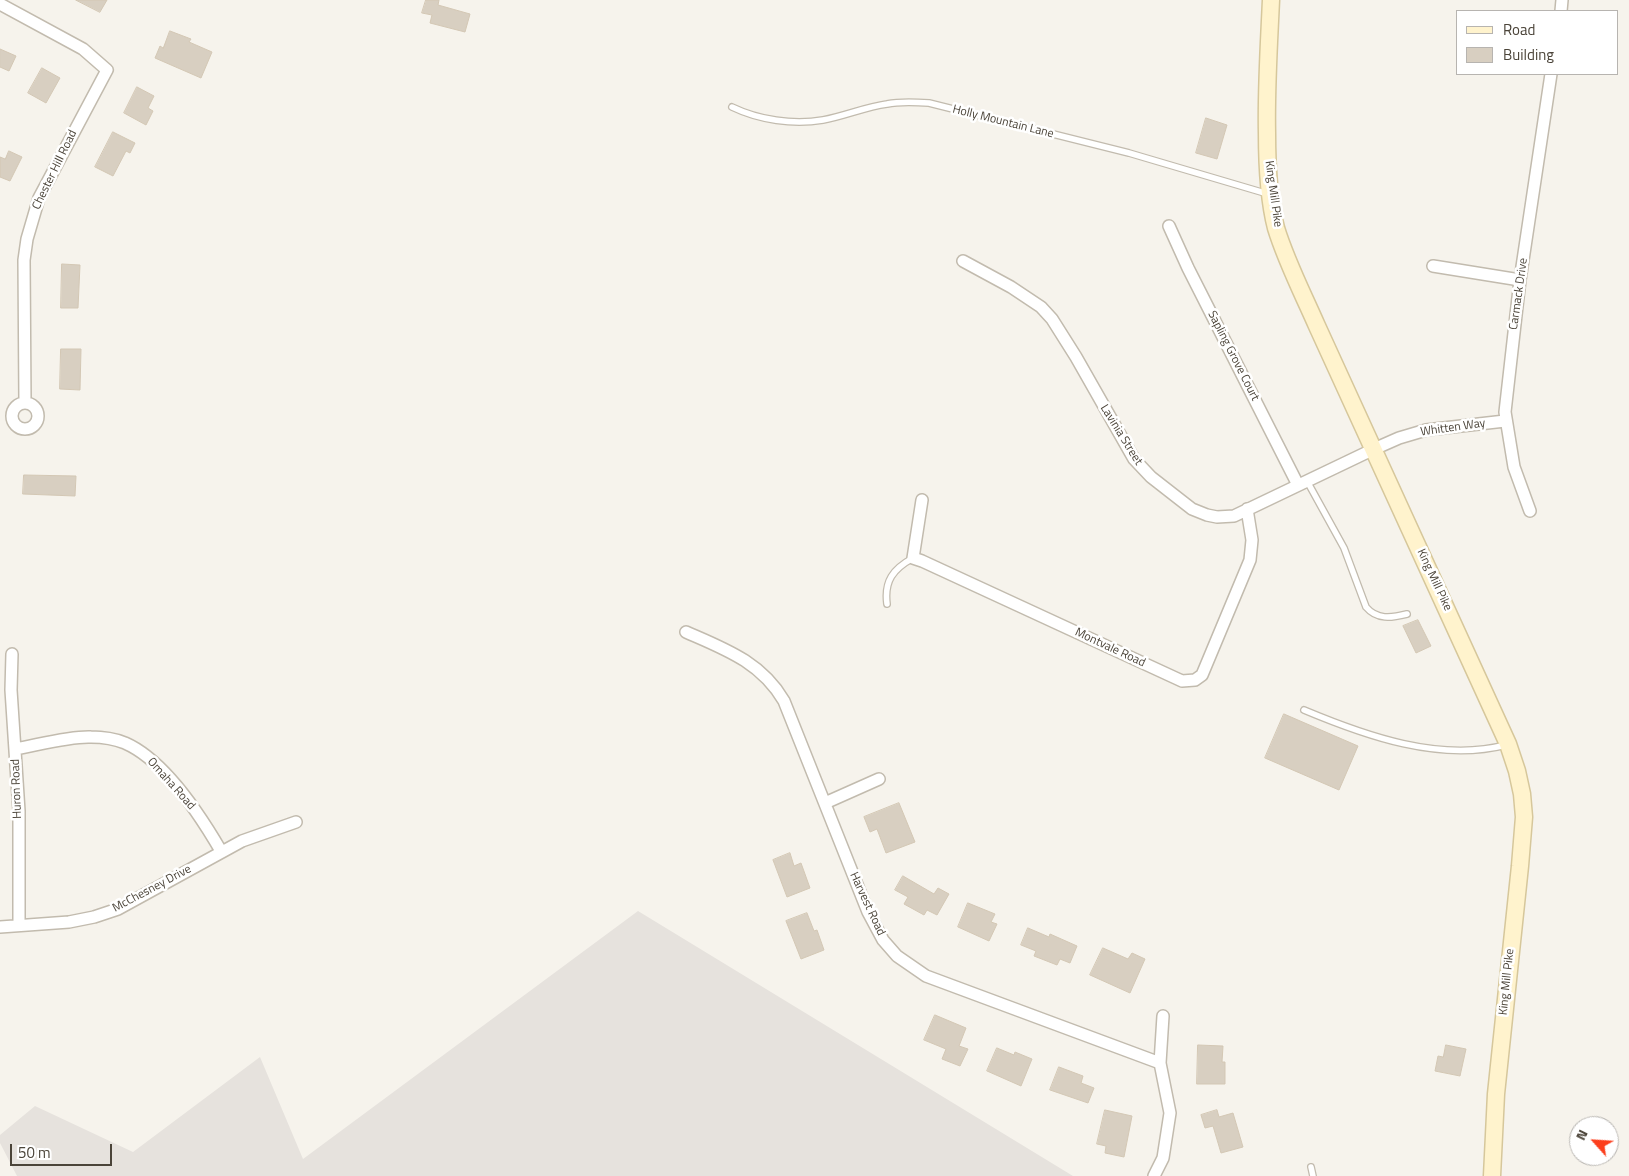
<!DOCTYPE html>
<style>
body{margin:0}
#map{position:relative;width:1629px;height:1176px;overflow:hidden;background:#f6f3ec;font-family:"Titillium Web",sans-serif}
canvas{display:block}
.legend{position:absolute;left:1456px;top:10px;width:162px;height:65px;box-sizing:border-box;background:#fff;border:1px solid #b7b4b0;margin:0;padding:6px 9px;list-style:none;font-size:15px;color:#4b4439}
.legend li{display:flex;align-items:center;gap:10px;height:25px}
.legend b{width:25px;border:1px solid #b7b4b0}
.north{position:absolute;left:1569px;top:1116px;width:50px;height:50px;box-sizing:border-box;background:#fff;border:1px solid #b7b4b0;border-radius:50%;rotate:296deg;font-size:14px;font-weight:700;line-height:20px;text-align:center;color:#4b4439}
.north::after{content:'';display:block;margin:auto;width:18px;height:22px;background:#fc3f1d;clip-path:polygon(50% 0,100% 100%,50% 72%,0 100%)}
.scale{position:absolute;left:10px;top:1144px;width:102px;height:22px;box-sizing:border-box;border:2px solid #4b4439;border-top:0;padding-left:6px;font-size:15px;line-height:18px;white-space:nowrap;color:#4b4439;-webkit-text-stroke:4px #fff;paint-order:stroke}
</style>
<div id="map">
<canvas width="1629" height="1176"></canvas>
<ul class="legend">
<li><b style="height:6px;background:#fff3cd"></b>Road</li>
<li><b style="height:14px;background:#d8cfc1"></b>Building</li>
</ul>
<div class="north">N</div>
<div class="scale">50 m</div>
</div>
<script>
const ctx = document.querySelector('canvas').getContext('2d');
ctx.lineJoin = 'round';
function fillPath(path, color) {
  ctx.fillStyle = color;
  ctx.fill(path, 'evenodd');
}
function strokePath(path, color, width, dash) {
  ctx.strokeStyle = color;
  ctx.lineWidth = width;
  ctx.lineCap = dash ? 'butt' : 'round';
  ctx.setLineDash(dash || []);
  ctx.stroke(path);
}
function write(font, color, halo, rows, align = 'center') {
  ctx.font = font + ' "Titillium Web",sans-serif';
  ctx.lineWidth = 5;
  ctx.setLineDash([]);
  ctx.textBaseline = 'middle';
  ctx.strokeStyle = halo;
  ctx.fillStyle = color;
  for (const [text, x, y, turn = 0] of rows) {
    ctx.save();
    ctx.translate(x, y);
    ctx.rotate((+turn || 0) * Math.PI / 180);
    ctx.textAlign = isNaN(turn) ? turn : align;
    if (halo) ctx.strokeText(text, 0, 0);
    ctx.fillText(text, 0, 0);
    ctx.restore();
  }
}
const industrial = new Path2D(`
 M638,911L1073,1176H17L0,1143V1135L35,1106L133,1152L260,1057L303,1159Z`);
const building = new Path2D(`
 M76,0H107L100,12Z
 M426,0H439L438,5L470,14L465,32L430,23L432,15L422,13Z
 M170,31L191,39L189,42L212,52L201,78L155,58L160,46L163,48Z
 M0,49L16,56L9,71L0,67Z
 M42,68L60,78L46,103L28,93Z
 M137,87L154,96L148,108L153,111L146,125L124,113Z
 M1206,118L1227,125L1217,159L1196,153Z
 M113,132L135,143L130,153L126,151L113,176L95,167Z
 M9,151L22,157L10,181L0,177V157L5,159Z
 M62,264L80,265L78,308H61Z
 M61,349H81L80,390L60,389Z
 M24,475L76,476L75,496L23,494Z
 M1418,620L1431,646L1416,653L1403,626Z
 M1284,714L1358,746L1339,790L1265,758Z
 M899,803L915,842L886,853L877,829L870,832L864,817Z
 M790,853L794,866L801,863L810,888L787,897L773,860Z
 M903,876L934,894L938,888L949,894L937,915L927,910L924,915L904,904L908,897L895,890Z
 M968,903L995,914L991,922L997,924L989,941L958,927Z
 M807,913L814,931L817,930L824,950L801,959L786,921Z
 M1028,928L1049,937L1050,934L1077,946L1070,963L1060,959L1057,965L1034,956L1036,951L1021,945Z
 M1103,948L1128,959L1132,953L1145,959L1130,993L1090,975Z
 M935,1015L966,1028L959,1046L968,1049L960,1066L942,1059L946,1049L924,1040Z
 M1198,1045L1223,1046L1222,1062H1225V1084H1197Z
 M1446,1045L1466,1049L1460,1076L1435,1071L1438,1056L1443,1057Z
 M997,1048L1014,1055L1015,1052L1032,1059L1021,1086L987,1071Z
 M1059,1067L1083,1076L1081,1083L1094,1088L1088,1103L1050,1090Z
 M1105,1110L1132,1116L1124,1157L1105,1153L1106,1146L1097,1144Z
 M1217,1110L1219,1117L1233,1113L1243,1147L1221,1153L1213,1126L1205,1128L1201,1115Z`);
const lane = new Path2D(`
 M732,107C759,120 793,125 823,120C845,116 865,107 887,104C901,101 915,102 929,103L1129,153L1268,194
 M1307,481L1344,548L1366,607C1377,620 1391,618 1407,614
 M887,604C884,581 893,569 913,558
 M1304,710C1366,736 1439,762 1506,745
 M1311,1167L1313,1176`);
const street = new Path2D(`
 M0,4L83,49L107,70L39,198L27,239L24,260L25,403
 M1561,11L1562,0
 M1169,226L1188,268L1298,485
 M963,261L1011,287L1041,307L1052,319L1076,357L1134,459L1151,477L1192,509L1207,515L1217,517L1234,516L1374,449L1399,438L1426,430L1505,421
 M1433,266L1520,280
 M12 416a13 13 0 1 1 26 0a13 13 0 1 1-26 0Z
 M922,500L913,558L922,561L1182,681L1195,680L1202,675L1250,560L1252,540L1247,509
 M1530,511L1514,467L1505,412L1520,280L1551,74
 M686,632C725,649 761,662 784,701L868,912L883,940L897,956L926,976L1160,1063L1170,1113L1163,1158L1154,1176
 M12,654L11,690L19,811V925
 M15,749C38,745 69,736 91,737C103,737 115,739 125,743C164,760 200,815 221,851
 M825,803L879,779
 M0,927L69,922L94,917L118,909L242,841L296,822
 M1160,1063L1163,1016`);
const secondary = new Path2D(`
 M1271,0C1269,44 1266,89 1267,133C1267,164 1268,197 1276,228C1286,261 1303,294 1317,326L1508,744L1517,771L1522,794L1524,817L1520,866L1496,1094L1492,1176`);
const streetNames = [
 ["Holly Mountain Lane",1003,122,14],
 ["Chester Hill Road",55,170,-64],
 ["King Mill Pike",1273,194,82],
 ["Carmack Drive",1519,294,-82],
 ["Sapling Grove Court",1233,356,63],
 ["Whitten Way",1453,428,-8],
 ["Lavinia Street",1121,435,58],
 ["King Mill Pike",1434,580,65],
 ["Montvale Road",1110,648,25],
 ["Omaha Road",171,784,48],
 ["Huron Road",17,789,-92],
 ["McChesney Drive",152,889,-28],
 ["Harvest Road",867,904,65],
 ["King Mill Pike",1507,982,-84]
];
fillPath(industrial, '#e6e2dd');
fillPath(building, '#d8cfc1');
strokePath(building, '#d3c7b4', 1);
strokePath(lane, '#c2bbae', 8);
strokePath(street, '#c2bbae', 14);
strokePath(secondary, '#d6c79b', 19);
strokePath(lane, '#fff', 5.5);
strokePath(street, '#fff', 11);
strokePath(secondary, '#fff3cd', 16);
write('12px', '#4b4439', '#fff', streetNames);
</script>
